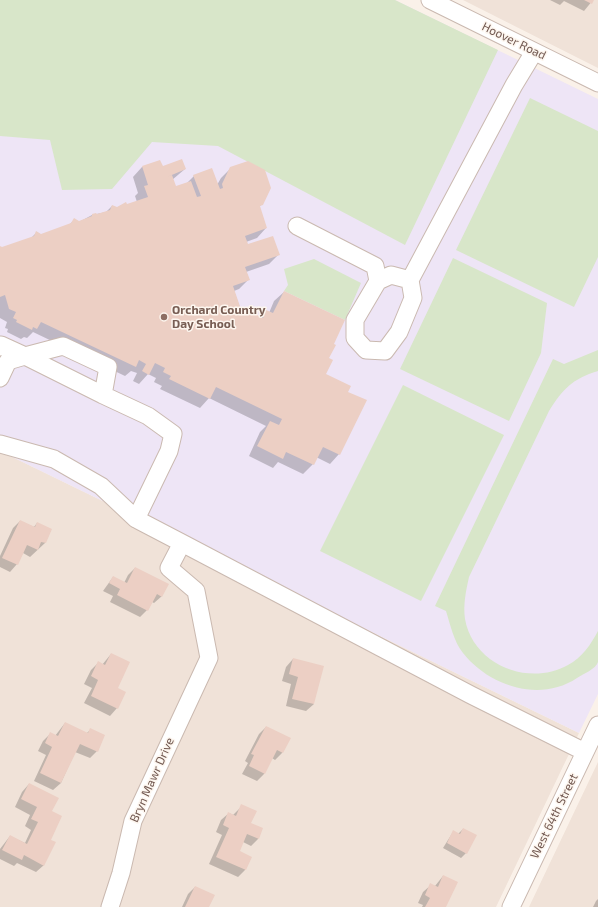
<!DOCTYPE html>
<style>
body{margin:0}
canvas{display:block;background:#faf1e9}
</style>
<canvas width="598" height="907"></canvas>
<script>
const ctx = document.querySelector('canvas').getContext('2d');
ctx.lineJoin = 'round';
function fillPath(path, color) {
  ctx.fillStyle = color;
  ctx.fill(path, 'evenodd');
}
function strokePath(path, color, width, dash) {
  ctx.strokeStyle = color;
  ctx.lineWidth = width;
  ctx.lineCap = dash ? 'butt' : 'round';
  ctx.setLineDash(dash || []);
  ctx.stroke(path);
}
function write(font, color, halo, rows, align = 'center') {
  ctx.font = font + ' "Exo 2",sans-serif';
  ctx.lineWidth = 3;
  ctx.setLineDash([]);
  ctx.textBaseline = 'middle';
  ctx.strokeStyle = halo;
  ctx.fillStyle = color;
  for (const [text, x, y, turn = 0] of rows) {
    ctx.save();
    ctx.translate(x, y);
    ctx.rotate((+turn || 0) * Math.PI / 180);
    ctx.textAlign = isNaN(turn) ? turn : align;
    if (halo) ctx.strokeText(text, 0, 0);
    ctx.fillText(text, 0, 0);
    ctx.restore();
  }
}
const residential = new Path2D(`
 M463,0H598V68Z
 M0,451L579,733L496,907H0Z
 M598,762V907H529Z`);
const education = new Path2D(`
 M0,0H395L598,99V694L579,733L0,451Z`);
const green = new Path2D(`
 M0,0H395L498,50L405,245L218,146L152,142L112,189L62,190L50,140L0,136Z
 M530,98L598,131V257L574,307L456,250Z
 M453,258L547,303L541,353L509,421L400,369Z
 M314,259L361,283L345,320L284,291L288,285L284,269Z
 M598,350V371C572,379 563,389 549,411L469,577C466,591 463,604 465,619C473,665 529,687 568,665C582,658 591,644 598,631C598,640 598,653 598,662C596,669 583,674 577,678C540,703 489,686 463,653C454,642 450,624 446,611L435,606L553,359L564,364Z
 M403,385L504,435L421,601L320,551Z`);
const shadow = new Path2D(`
 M550,0H593L584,11L564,1L560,5Z
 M142,167L185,169L172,180L175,187L186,184L194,176L217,185L221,178L231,168L262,204L259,207L266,228L257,238L246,242L247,246L278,255L269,264L246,272L249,279L239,289L234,291L243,316L260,318L266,311L269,313L274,301L284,292L328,359L325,374L347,392L339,454L330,464L316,457L313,464L303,474L278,462L273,468L249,456L260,432L266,426L209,398L200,408L160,389L162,386L154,382L156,378L148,374L139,384L133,381L137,373L131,371L125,376L33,332L27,338L24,337L21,339L7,332L8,329L5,328L7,322L0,318V247L2,248L31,238L37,232L41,235L69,225L74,220L79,222L92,215L106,212L112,206L117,208L137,202L135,196L138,193L133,177Z
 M20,521L34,527L37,523L51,530L45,543L30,557L23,553L17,564L10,572L0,567V556L13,528Z
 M135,568L162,596L154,603L152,602L147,610L140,617L110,602L113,596L103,591L113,577L124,583L128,575Z
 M111,654L117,688V708L110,716L84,703L92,688L84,684L91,670L98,663L102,665Z
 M293,659L314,704L306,711L286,706L291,684L282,681L286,667Z
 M65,723L86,734L90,730L97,751L90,758L75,752L61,783L53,790L34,781L46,755L38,751L43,741L50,734L55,736Z
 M266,727L289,739L282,753L275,760L272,758L264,774L257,781L242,774L248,763L245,761L259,734Z
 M29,784L51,812L49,840L44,865L36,872L17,863L14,866L0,859V849L10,836L25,843L31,830L25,826L30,815L15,807L22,792Z
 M242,806L250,824L262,829L258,839L251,846L243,842L238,852L250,857L245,870L238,877L209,864L222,835L216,832L221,820L229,813L233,815Z
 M463,829L466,853L461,858L443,848L453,832L458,834Z
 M443,876L445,907H422L423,905L418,903L423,892L431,885L435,886Z
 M195,887L208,907H182L188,894Z
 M598,899V907H593L596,901Z`);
const building = new Path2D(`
 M584,0H594L592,4Z
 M182,159L186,169L167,177L172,175L176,186L191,181L197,197L201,196L193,175L212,168L220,189L223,188L222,184L230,167L248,161L265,170L271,188L263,205L260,206L267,228L245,236L248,244L273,236L280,255L245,267L250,280L233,286L243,315L251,312L263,318L266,310L273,313L284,291L345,320L334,344L336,345L329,358L333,360L326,374L351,386L348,392L367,400L340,455L323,447L314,465L286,452L283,459L257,446L270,421L279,425L282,419L216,387L210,399L169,379L171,376L163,372L165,368L155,363L149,375L142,371L146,364L139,360L136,367L41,322L37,329L33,327L32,330L16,322L17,320L13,318L16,312L9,309L5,295L0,297V246L2,247L34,236L36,231L41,234L71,223L74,218L79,221L92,216V214L96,213L97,214L110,210L112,205L117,207L126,202L127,204L148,197L144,186L148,185L142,166L160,160L163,166Z
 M20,520L35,527L37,522L52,529L46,543L41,542L38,550L27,545L18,565L2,558Z
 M135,567L169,584L162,597L157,594L148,611L117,595L120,589L109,583L113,576L127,583Z
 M111,653L130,662L118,688L126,692L118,709L91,696L98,680L91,676L98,661L105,665Z
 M293,658L324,666L314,704L292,699L298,677L289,674Z
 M65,722L88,733L90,728L105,735L98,752L80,744L61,783L40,773L52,747L45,743L50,732L58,736Z
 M266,726L291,738L283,753L277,750L265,774L249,766L254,755L251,754Z
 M29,783L59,798L52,811L62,816L51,840L56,842L44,866L24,855L22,860L2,850L10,835L27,844L38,822L31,819L37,807L21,799Z
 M241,804L257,811L251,823L263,828L259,839L247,834L240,851L252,857L246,870L216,857L229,828L223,825L228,812L236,816Z
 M463,828L477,835L467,854L447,843L453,830L460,834Z
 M443,875L458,882L446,907H425L430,898L425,895L430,883L438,887Z
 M195,886L215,895L209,907H185Z`);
const minor = new Path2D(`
 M430,0L598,83
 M297,226L375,266L378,281L355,320V338L366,350L385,351L399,332L413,298L410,280L514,85L534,52
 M378,281L391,275L410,280
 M0,347L1,345L25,356
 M0,378L8,361L25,356
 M103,395L25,356L63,346L108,367L103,395L148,416L173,434L169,451L136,519L182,543
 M0,444L54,459L101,486L136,519
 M110,907L121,873L133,821L209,658L196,591L169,568L182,543L471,695L585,752
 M511,907L598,725`);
const markers = [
 [164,317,4,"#8d6e63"]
];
const streetNames = [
 ["Hoover Road",514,41,26],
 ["Bryn Mawr Drive",152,780,-66],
 ["West 64th Street",554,816,-64]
];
const educationNames = [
 ["Orchard Country",172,310],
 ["Day School",172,324]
];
fillPath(residential, '#f0e2d8');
fillPath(education, '#eee5f6');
fillPath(green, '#d8e6c9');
fillPath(shadow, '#0003');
fillPath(building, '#eccfc4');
strokePath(minor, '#cab9b0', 19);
strokePath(minor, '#fff', 17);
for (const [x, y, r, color] of markers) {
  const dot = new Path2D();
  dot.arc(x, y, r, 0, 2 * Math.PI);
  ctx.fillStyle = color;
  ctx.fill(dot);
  strokePath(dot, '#fdf6ef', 1.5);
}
write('12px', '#715850', '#fdf6ef', streetNames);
write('bold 12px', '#785e54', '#fdf6ef', educationNames, 'left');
</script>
